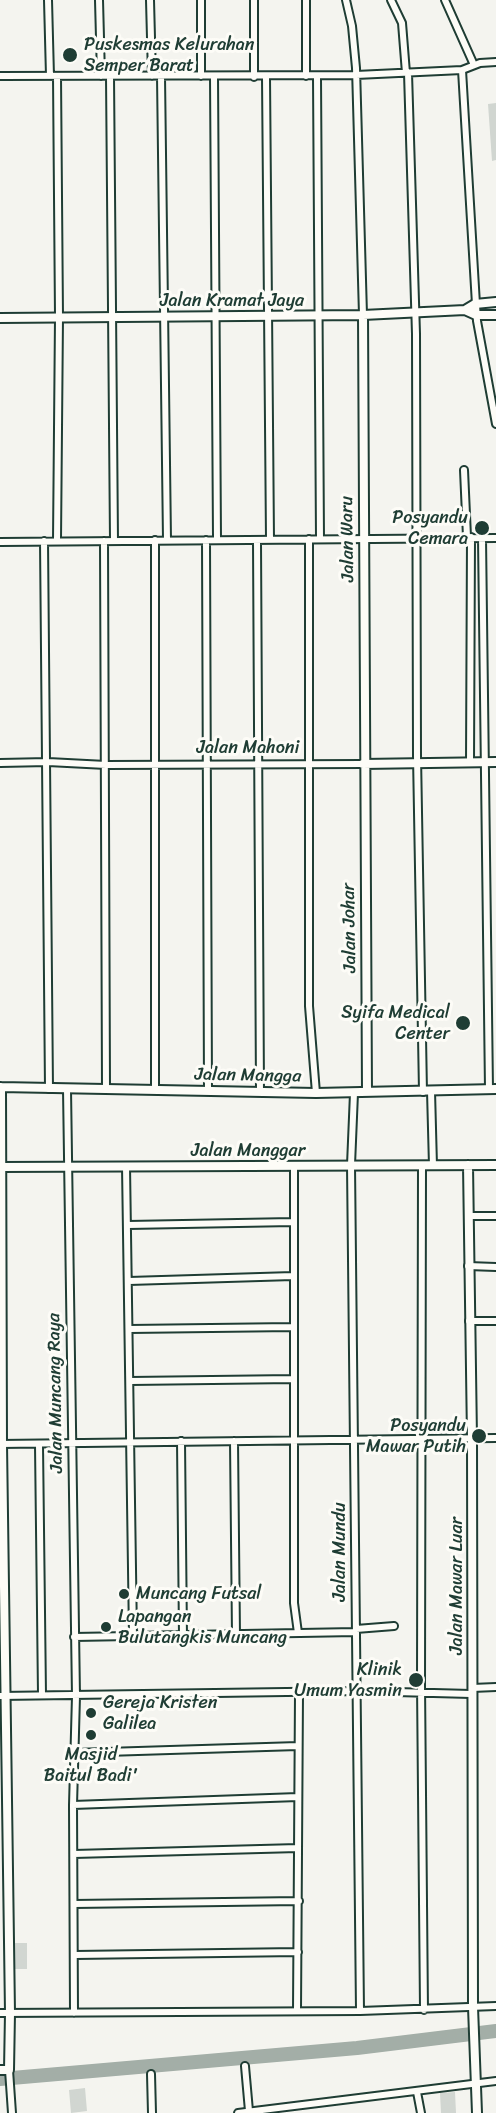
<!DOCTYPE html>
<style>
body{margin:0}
canvas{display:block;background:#f4f4ef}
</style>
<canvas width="496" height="2113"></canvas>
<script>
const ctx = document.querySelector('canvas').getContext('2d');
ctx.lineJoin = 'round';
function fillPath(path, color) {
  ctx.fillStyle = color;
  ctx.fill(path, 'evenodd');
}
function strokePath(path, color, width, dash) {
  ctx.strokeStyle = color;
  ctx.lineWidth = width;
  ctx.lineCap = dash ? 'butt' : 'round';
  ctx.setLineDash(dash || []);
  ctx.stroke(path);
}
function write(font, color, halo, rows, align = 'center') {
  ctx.font = font + ' Sriracha,sans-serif';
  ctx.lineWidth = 6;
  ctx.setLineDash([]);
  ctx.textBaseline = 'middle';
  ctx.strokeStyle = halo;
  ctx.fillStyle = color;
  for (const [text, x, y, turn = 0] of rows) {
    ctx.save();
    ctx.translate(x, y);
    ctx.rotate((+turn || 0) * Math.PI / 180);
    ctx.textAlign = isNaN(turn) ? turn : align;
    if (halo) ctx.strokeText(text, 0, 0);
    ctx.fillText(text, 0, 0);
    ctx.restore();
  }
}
const green = new Path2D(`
 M496,103V160L492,161L488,104Z
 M13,1943H27V1969H13Z
 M85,2088L87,2111L71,2113L69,2090Z
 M455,2092L456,2113H441L440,2093Z`);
const river = new Path2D(`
 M0,2079L357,2048L496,2031`);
const minor = new Path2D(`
 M48,0L50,76
 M99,0L101,76
 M150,0L152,76
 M201,0V76
 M254,0V77
 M306,0V76
 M346,0L352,26L356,68L363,315
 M391,0L402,23L406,73
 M445,0L474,65
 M462,70L477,321L496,424
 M408,73L416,334L417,756L423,1092
 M0,76L356,75L462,70L480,63L496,62
 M57,76L59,317L57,540
 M110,76L114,541
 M161,76L167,540
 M214,76L217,539
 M266,77L270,540
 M317,77L320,539
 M464,470L467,537
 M482,538L489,1090
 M309,539V1006L316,1093
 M206,540L208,1091
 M44,541L49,1089
 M104,541L106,1088
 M257,541L260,1092
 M0,542L496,538
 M0,763L48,762L106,765L363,764
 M470,763L471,537
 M155,1088V540
 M67,1089L76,1696L73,1805L74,2013
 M431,1091L433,1166
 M354,1093L351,1165L360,2011
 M126,1166L133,1636
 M294,1166V1603L298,1633
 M422,1166L421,1684L424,2010
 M468,1216H496
 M128,1225L293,1222
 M468,1266L496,1267
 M129,1281L293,1276
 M469,1321H496
 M129,1329L293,1327
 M130,1381L294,1379
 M181,1441L183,1637
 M234,1441L236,1636
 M0,1444L496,1438
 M39,1445L42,1695
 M356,1629L394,1626
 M74,1637L356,1632
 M472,1688L496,1687
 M0,1696L358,1691L471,1694
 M74,1753L298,1746
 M73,1805L298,1797
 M74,1854L298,1848
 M74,1904L299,1901
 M75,1955L298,1952
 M297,2011L299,1693
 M0,2013L360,2011L496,2006
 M245,2066L249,2111
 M9,2070L12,2113
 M151,2074L152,2113
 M417,2092L421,2113
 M238,2113L496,2081`);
const tertiary = new Path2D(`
 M465,310L476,315H496
 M363,315C363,574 364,833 367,1092
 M0,318L363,315L465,310L475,304L496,302
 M363,764L496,762
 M0,1087L316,1093L496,1089
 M468,1165L472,1438L473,2007L477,2113
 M0,1167L496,1165
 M0,2070H9L10,2013L2,1444L1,1087`);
const markers = [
 [70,55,8,"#1f3d34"],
 [482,528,8,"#1f3d34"],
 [463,1023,8,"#1f3d34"],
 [479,1436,8,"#1f3d34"],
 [124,1594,6,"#1f3d34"],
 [106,1627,6,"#1f3d34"],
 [416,1680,8,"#1f3d34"],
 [91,1713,6,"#1f3d34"],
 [91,1735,6,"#1f3d34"]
];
const poiNames = [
 ["Puskesmas Kelurahan",84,45],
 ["Semper Barat",84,66],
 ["Posyandu",468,518,"right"],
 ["Cemara",468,539,"right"],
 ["Syifa Medical",450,1013,"right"],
 ["Center",450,1034,"right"],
 ["Posyandu",466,1426,"right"],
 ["Mawar Putih",466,1447,"right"],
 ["Muncang Futsal",136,1594],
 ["Lapangan",118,1617],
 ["Bulutangkis Muncang",118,1638],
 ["Klinik",402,1670,"right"],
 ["Umum Yasmin",402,1691,"right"],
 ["Gereja Kristen",103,1703],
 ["Galilea",103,1724],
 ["Masjid",91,1755,"center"],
 ["Baitul Badi'",91,1776,"center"]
];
const streetNames = [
 ["Jalan Kramat Jaya",232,301],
 ["Jalan Waru",348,539,-91],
 ["Jalan Mahoni",248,748],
 ["Jalan Johar",350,928,-91],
 ["Jalan Mangga",248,1076,1],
 ["Jalan Manggar",248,1151],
 ["Jalan Muncang Raya",56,1393,-91],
 ["Jalan Mundu",340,1552,-90],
 ["Jalan Mawar Luar",457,1586,-90]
];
fillPath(green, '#d1d6d1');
strokePath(river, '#a3aea7', 14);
strokePath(minor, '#1f3d34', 10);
strokePath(tertiary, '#1f3d34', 12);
strokePath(minor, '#fdfcf7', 6);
strokePath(tertiary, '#fdfcf7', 8);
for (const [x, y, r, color] of markers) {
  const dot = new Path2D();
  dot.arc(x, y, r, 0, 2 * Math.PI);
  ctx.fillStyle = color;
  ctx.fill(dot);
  strokePath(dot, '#fdfcf7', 2);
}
write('18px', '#1f3d34', '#fdfcf7', poiNames, 'left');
write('18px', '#1f3d34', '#fdfcf7', streetNames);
</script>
